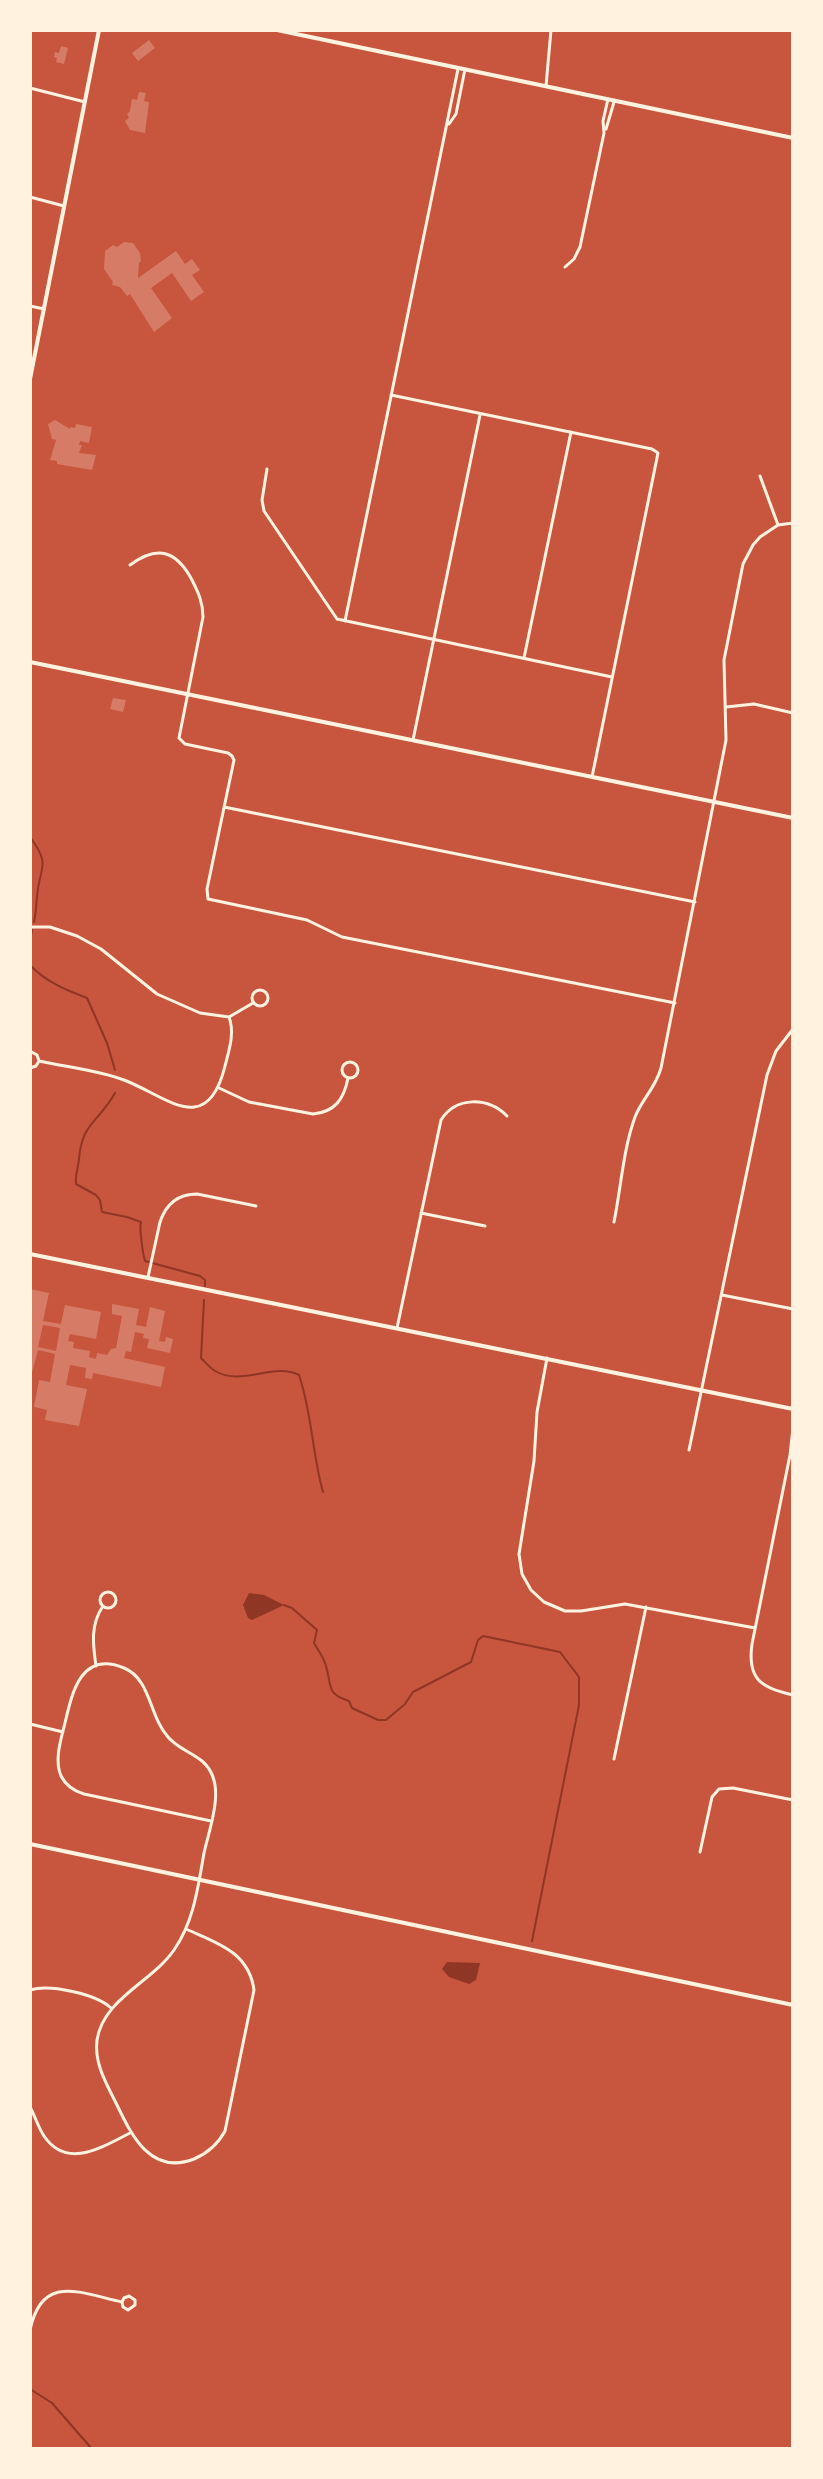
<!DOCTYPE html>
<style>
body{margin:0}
#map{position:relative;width:823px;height:2479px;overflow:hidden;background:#c8553d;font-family:"Work Sans",sans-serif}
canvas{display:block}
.frame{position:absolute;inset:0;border:32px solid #fff3e0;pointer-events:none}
</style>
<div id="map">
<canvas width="823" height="2479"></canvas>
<div class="frame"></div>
</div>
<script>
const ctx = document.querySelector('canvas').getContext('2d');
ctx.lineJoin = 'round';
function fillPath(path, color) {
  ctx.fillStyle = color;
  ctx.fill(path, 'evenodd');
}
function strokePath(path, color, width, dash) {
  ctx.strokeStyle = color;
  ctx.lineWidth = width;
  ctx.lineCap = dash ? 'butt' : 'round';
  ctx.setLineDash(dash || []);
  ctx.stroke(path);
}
const water = new Path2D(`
 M249,1593L264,1595L284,1605L252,1620L248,1618L243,1605Z
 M447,1962L480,1963L476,1980L469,1984L449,1977L442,1969Z`);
const stream = new Path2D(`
 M30,837C52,866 39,867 37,897C36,906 36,913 34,922
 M30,942L32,930
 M30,965C46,982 66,990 87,998L107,1043L115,1070
 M115,1093C99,1122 82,1122 79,1159C78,1168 75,1176 76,1184L96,1195L100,1200L102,1212L127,1217L141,1222C139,1228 143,1254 145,1261L200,1276L205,1280V1286
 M204,1300L201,1358C205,1362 210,1368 215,1371C242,1387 273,1362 299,1375C312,1413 312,1453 323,1492
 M284,1605L292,1608L317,1630L314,1643C318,1650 324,1658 326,1666C332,1686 326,1694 349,1701L352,1708L378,1720H386L405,1704L413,1692L471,1662L478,1640L483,1636L560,1652L579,1677V1705L532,1941
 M30,2389L52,2403L92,2449`);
const building = new Path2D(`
 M149,40L155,48L138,61L132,53Z
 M61,46L68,48L64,64L56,62L57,58L54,57L55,52L59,53Z
 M139,92L146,93L144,101L149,102L145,133L130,130L125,121L129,118L127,114L130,111L132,99L137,100Z
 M124,242L133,243L140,253L141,261L139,263L138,278L176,251L185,264L192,259L200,270L192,275L204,292L191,301L172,273L151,288L172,318L154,332L130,294L127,296L120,287L112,285L113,282L104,269L105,251L113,245L117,247Z
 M55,420L70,429V427L75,428L76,424L92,427L89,443L80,441L79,445H82L79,453L96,455L92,470L57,464V461L50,460L56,440L52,439L48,424Z
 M113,698L126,700L123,712L110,709Z
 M30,1289L49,1293L43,1321L61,1324L65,1305L101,1312L96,1339L70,1334L68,1341L74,1342L73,1348L90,1351L89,1357L96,1359L97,1353L107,1355L111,1349L116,1348L122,1316L112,1314V1304L139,1309L136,1325L146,1327L150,1307L165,1311L159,1341L165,1342L166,1337L173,1339L170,1353L147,1348L149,1339L143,1338L144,1334L135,1332L131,1352L126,1351L124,1358L165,1367L161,1387L93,1373L92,1379L85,1378L86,1368L70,1365L66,1385L87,1389L79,1426L45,1420L47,1410L34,1407L39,1380L50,1382L55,1354L38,1350L30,1380ZM43,1325L60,1328L56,1351L38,1347Z`);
const minor = new Path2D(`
 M546,86L551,30
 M30,88L85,102
 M449,124L456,114L465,69
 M606,129L614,102
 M30,197L64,206
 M565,267L574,259L580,247L604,133L603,121L608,99
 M30,306L44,309
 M391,395L652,449L658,453L592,777
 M267,469L262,500L264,511L337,619L612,677
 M760,476L778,525
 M130,565C157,545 176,550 192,580C198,592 203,602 203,617L179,738L185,744L228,753L232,756L234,760L207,889L208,899L307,920L342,937L675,1003
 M345,621L458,69
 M524,658L571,432
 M726,707L754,704L793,713
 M413,740L480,415
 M224,807L695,902
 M30,927H50L77,936L101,949L157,994L200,1013L229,1017L253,1003
 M252 998a8 8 0 1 1 16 0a8 8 0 1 1-16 0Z
 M30,1051L37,1055L39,1061L36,1066L30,1068
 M39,1061C66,1067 98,1070 124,1080C166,1096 207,1139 225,1066C229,1050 235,1033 229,1017
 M342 1070a8 8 0 1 1 16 0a8 8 0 1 1-16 0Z
 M219,1088L249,1102L313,1114C335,1112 344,1099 348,1078
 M421,1213L485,1226
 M614,1222C621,1188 623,1150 635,1117C642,1099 655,1089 661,1068L726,740L724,660L743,564L753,545L760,537L778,525L793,523
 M148,1277L160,1222C166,1204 178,1194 197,1194L256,1206
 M722,1295L793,1309
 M397,1328L441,1120C456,1096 488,1097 507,1116
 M547,1358L537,1412L534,1461L519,1554L522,1574L531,1590L544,1602L565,1611H581L625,1604L755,1628
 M793,1428L790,1455L752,1644C747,1679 761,1688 793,1695
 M689,1450L767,1075L776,1051L793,1029
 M100 1600a8 8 0 1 1 16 0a8 8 0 1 1-16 0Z
 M96,1666C93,1645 90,1625 103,1606
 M30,1724L63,1732
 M614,1759L646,1607
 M700,1852L712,1797L719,1789L733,1788L793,1800
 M186,1929C217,1943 249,1952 254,1990L225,2131C218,2144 208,2153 194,2159C150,2176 131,2134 116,2103C106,2083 94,2063 97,2040C103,1999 152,1982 174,1950C194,1921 198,1887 204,1853C210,1825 228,1783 202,1761C191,1752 177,1748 168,1737C149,1716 151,1679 124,1668C81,1650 72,1693 65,1723C61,1739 54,1760 61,1776C66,1786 74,1791 84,1794L211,1821
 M30,1990C50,1984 96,1994 111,2008
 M30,2107C35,2116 38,2127 44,2136C67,2170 102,2147 130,2133
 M30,2330C42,2273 80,2293 122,2302L123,2307L128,2310L135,2305V2300L129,2296L124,2298L122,2302`);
const tertiary = new Path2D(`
 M277,30L793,138
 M30,662L793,818
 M30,1254L793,1409`);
const secondary = new Path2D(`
 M30,379L99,30
 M30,1844L793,2005`);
fillPath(water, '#8f3625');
strokePath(stream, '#8f3625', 2);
fillPath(building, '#d67c66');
strokePath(minor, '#fff3e0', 3);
strokePath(tertiary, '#fff3e0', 4);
strokePath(secondary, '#fff3e0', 4);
</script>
